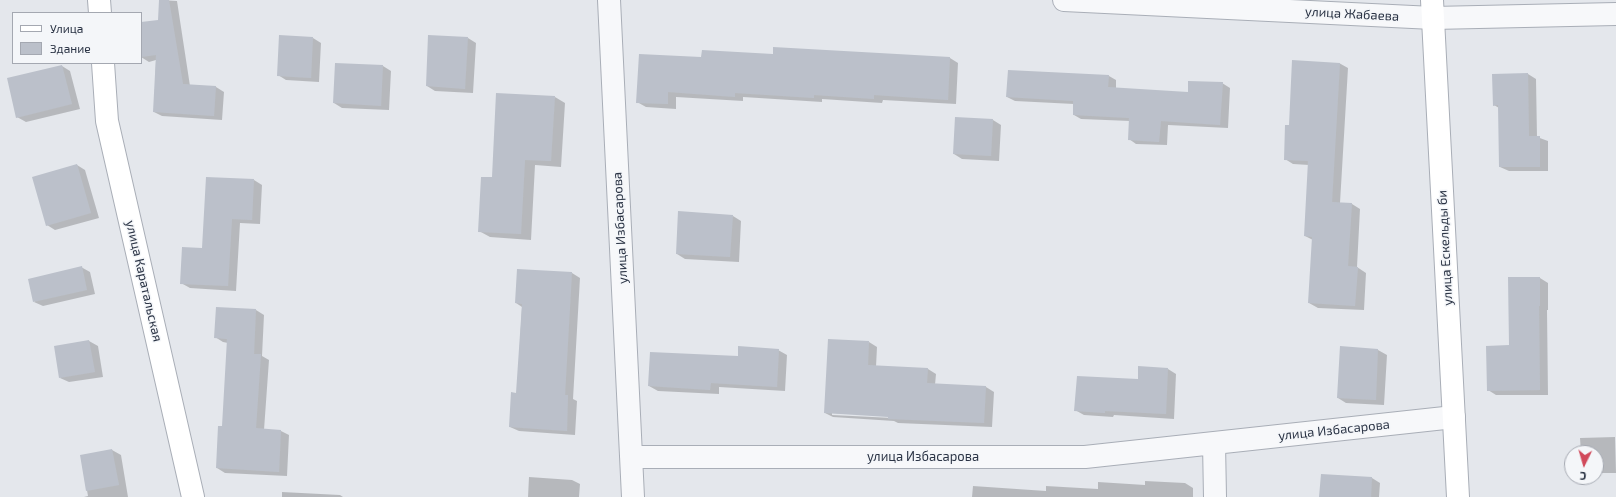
<!DOCTYPE html>
<meta charset="utf-8">
<style>
body{margin:0}
#map{position:relative;width:1616px;height:497px;overflow:hidden;background:#e4e7ec;font-family:"Exo 2",sans-serif}
canvas{display:block}
.legend{position:absolute;left:12px;top:12px;width:130px;height:52px;box-sizing:border-box;background:#f4f6f9;border:1px solid #a4a8b1;margin:0;padding:5px 7px;list-style:none;font-size:12px;color:#2b3445}
.legend li{display:flex;align-items:center;gap:8px;height:20px}
.legend b{width:20px;border:1px solid #a4a8b1}
.north{position:absolute;left:1564px;top:445px;width:40px;height:40px;box-sizing:border-box;background:#f4f6f9;border:1px solid #a4a8b1;border-radius:50%;rotate:185deg;font-size:11px;font-weight:700;line-height:16px;text-align:center;color:#2b3445}
.north::after{content:'';display:block;margin:auto;width:14px;height:18px;background:#d1495b;clip-path:polygon(50% 0,100% 100%,50% 72%,0 100%)}
</style>
<div id="map">
<canvas width="1616" height="497"></canvas>
<ul class="legend">
<li><b style="height:5px;background:#fff"></b>Улица</li>
<li><b style="height:11px;background:#bbc0ca"></b>Здание</li>
</ul>
<div class="north">С</div>
</div>
<script>
const ctx = document.querySelector('canvas').getContext('2d');
ctx.lineJoin = 'round';
function fillPath(path, color) {
  ctx.fillStyle = color;
  ctx.fill(path, 'evenodd');
}
function strokePath(path, color, width, dash) {
  ctx.strokeStyle = color;
  ctx.lineWidth = width;
  ctx.lineCap = dash ? 'butt' : 'round';
  ctx.setLineDash(dash || []);
  ctx.stroke(path);
}
function write(font, color, halo, rows, align = 'center') {
  ctx.font = font + ' "Exo 2",sans-serif';
  ctx.lineWidth = 3;
  ctx.setLineDash([]);
  ctx.textBaseline = 'middle';
  ctx.strokeStyle = halo;
  ctx.fillStyle = color;
  for (const [text, x, y, turn = 0] of rows) {
    ctx.save();
    ctx.translate(x, y);
    ctx.rotate((+turn || 0) * Math.PI / 180);
    ctx.textAlign = isNaN(turn) ? turn : align;
    if (halo) ctx.strokeText(text, 0, 0);
    ctx.fillText(text, 0, 0);
    ctx.restore();
  }
}
const shadow = new Path2D(`
 M160,0L177,1L190,86L216,87L224,92L222,120L162,116L154,112L156,60L149,62L141,57V23L159,21Z
 M313,38L321,43L319,82L286,80L278,75Z
 M468,38L476,43L473,93L435,91L427,86Z
 M774,48L950,58L958,63L956,104L883,100L882,103L822,99V102L743,97V101L676,97V109L646,107L637,102L702,58L774,55Z
 M1339,63L1348,68L1340,203L1352,204L1360,209L1357,267L1366,273L1364,310L1318,308L1309,303L1313,240L1305,236L1309,165L1293,164L1285,159L1290,126Z
 M62,66L70,71L80,109L26,122L17,117Z
 M383,66L391,71L389,110L342,108L334,103Z
 M1528,74L1536,79L1537,137L1548,141V171H1509L1500,167L1499,108L1494,105Z
 M1109,76L1116,80V89L1189,93L1222,83L1230,88L1228,128L1168,125L1167,145L1136,144L1129,139L1130,121L1081,119L1074,115V104L1015,101L1007,97Z
 M555,97L565,103L561,167L535,165L531,240L490,237L479,231Z
 M993,120L1001,125L999,161L962,159L954,154Z
 M77,165L85,170L99,218L55,230L47,225Z
 M254,180L262,185L260,224L240,223L236,291L190,288L181,283L203,249Z
 M733,216L741,221L739,262L685,259L677,254Z
 M81,267L90,272L95,294L43,306L34,302Z
 M572,273L580,278L573,399L577,401L575,435L519,431L510,427L517,394L522,307L516,303Z
 M1540,278L1548,283V310H1547L1548,395H1496L1488,390L1510,346Z
 M256,310L264,315L262,356L269,360L264,430L281,431L289,435L287,476L225,473L217,468L223,427L228,343L223,342L215,337Z
 M89,341L98,346L103,377L69,382L60,378Z
 M869,342L877,347L876,367L928,369L936,374L935,385L986,387L994,392L992,427L898,423L894,421L833,417L825,413ZM832,413L893,416V418L832,415Z
 M1341,347L1378,350L1387,355L1384,405L1346,403L1338,398Z
 M778,350L787,355L785,391L719,387V394L658,391L649,386Z
 M1168,369L1176,374L1174,419L1114,415L1113,417L1084,415L1075,410L1139,380Z
 M1615,437L1616,473H1596V453H1581L1580,438Z
 M112,450L121,455L128,497H84L88,496L81,456Z
 M529,477L572,480L580,484L579,497H528Z
 M1372,478L1380,483L1379,497H1320Z
 M1145,481L1185,483L1193,488V497H972L973,486L1046,491V486L1098,489V482L1145,485Z
 M282,492L340,495L343,497H282Z`);
const building = new Path2D(`
 M159,0H169L183,84L216,86L214,116L153,112L156,55L141,57V22L158,20Z
 M279,35L313,37L311,78L277,76Z
 M428,35L468,37L465,89L426,86Z
 M773,47L950,57L948,100L874,95V99L814,95V98L735,93V97L668,92V104L636,103L639,54L701,57L702,50L773,54Z
 M1292,60L1340,63L1332,202L1352,203L1348,266L1358,267L1355,306L1308,303L1312,237L1304,236L1308,161L1284,160L1285,125H1289Z
 M335,63L383,65L381,106L333,103Z
 M62,65L72,104L16,118L7,78Z
 M1008,70L1109,75L1108,87L1188,92V81L1223,82L1220,125L1161,121L1159,142L1128,140L1129,118L1073,115V101L1006,97Z
 M1528,73L1529,136H1540V167H1499L1498,105L1493,106L1492,74Z
 M496,93L555,96L551,161L525,160L521,234L478,232L481,177H492Z
 M955,117L993,119L991,156L953,154Z
 M77,164L91,213L46,226L32,177Z
 M206,177L254,179L252,220L232,219L228,286L180,284L182,247L202,248Z
 M678,211L733,215L730,257L676,254Z
 M82,266L87,290L33,302L28,279Z
 M517,269L572,272L565,395H568L567,431L509,427L511,392L516,393L522,304L515,303Z
 M1508,277H1540V306H1539L1540,390L1487,391L1486,346L1509,345Z
 M216,307L256,309L254,354H261L256,428L281,430L279,472L216,468L218,426H222L227,339L214,338Z
 M828,339L869,341L868,365L928,368L927,383L986,386L984,423L888,419V417L824,413Z
 M89,340L95,372L59,378L54,346Z
 M738,346L779,349L777,387L711,383L710,390L648,386L650,352L738,356Z
 M1340,346L1378,349L1376,400L1337,398Z
 M1138,366L1168,368L1166,414L1105,411V413L1074,411L1077,376L1138,379Z
 M112,449L119,485L86,491L80,455Z
 M1321,474L1372,477L1371,497H1319Z`);
const street = new Path2D(`
 M609,0L633,497
 M1064,0L1433,18L1616,14
 M1214,443L1215,497
 M631,457H1085L1454,417`);
const secondary = new Path2D(`
 M99,0L100,13
 M1432,0L1458,497
 M103,63L107,121L193,497`);
const streetNames = [
 ["улица Жабаева",1352,14,3],
 ["улица Избасарова",620,228,-93],
 ["улица Ескельды би",1445,248,-93],
 ["улица Каратальская",144,281,77],
 ["улица Избасарова",1334,430,-6],
 ["улица Избасарова",923,457]
];
fillPath(shadow, '#0003');
fillPath(building, '#bbc0ca');
strokePath(street, '#a9aeb7', 24);
strokePath(secondary, '#a9aeb7', 24);
strokePath(street, '#f7f8fa', 22);
strokePath(secondary, '#fff', 22);
write('13px', '#2b3445', '#f4f6f9', streetNames);
</script>
